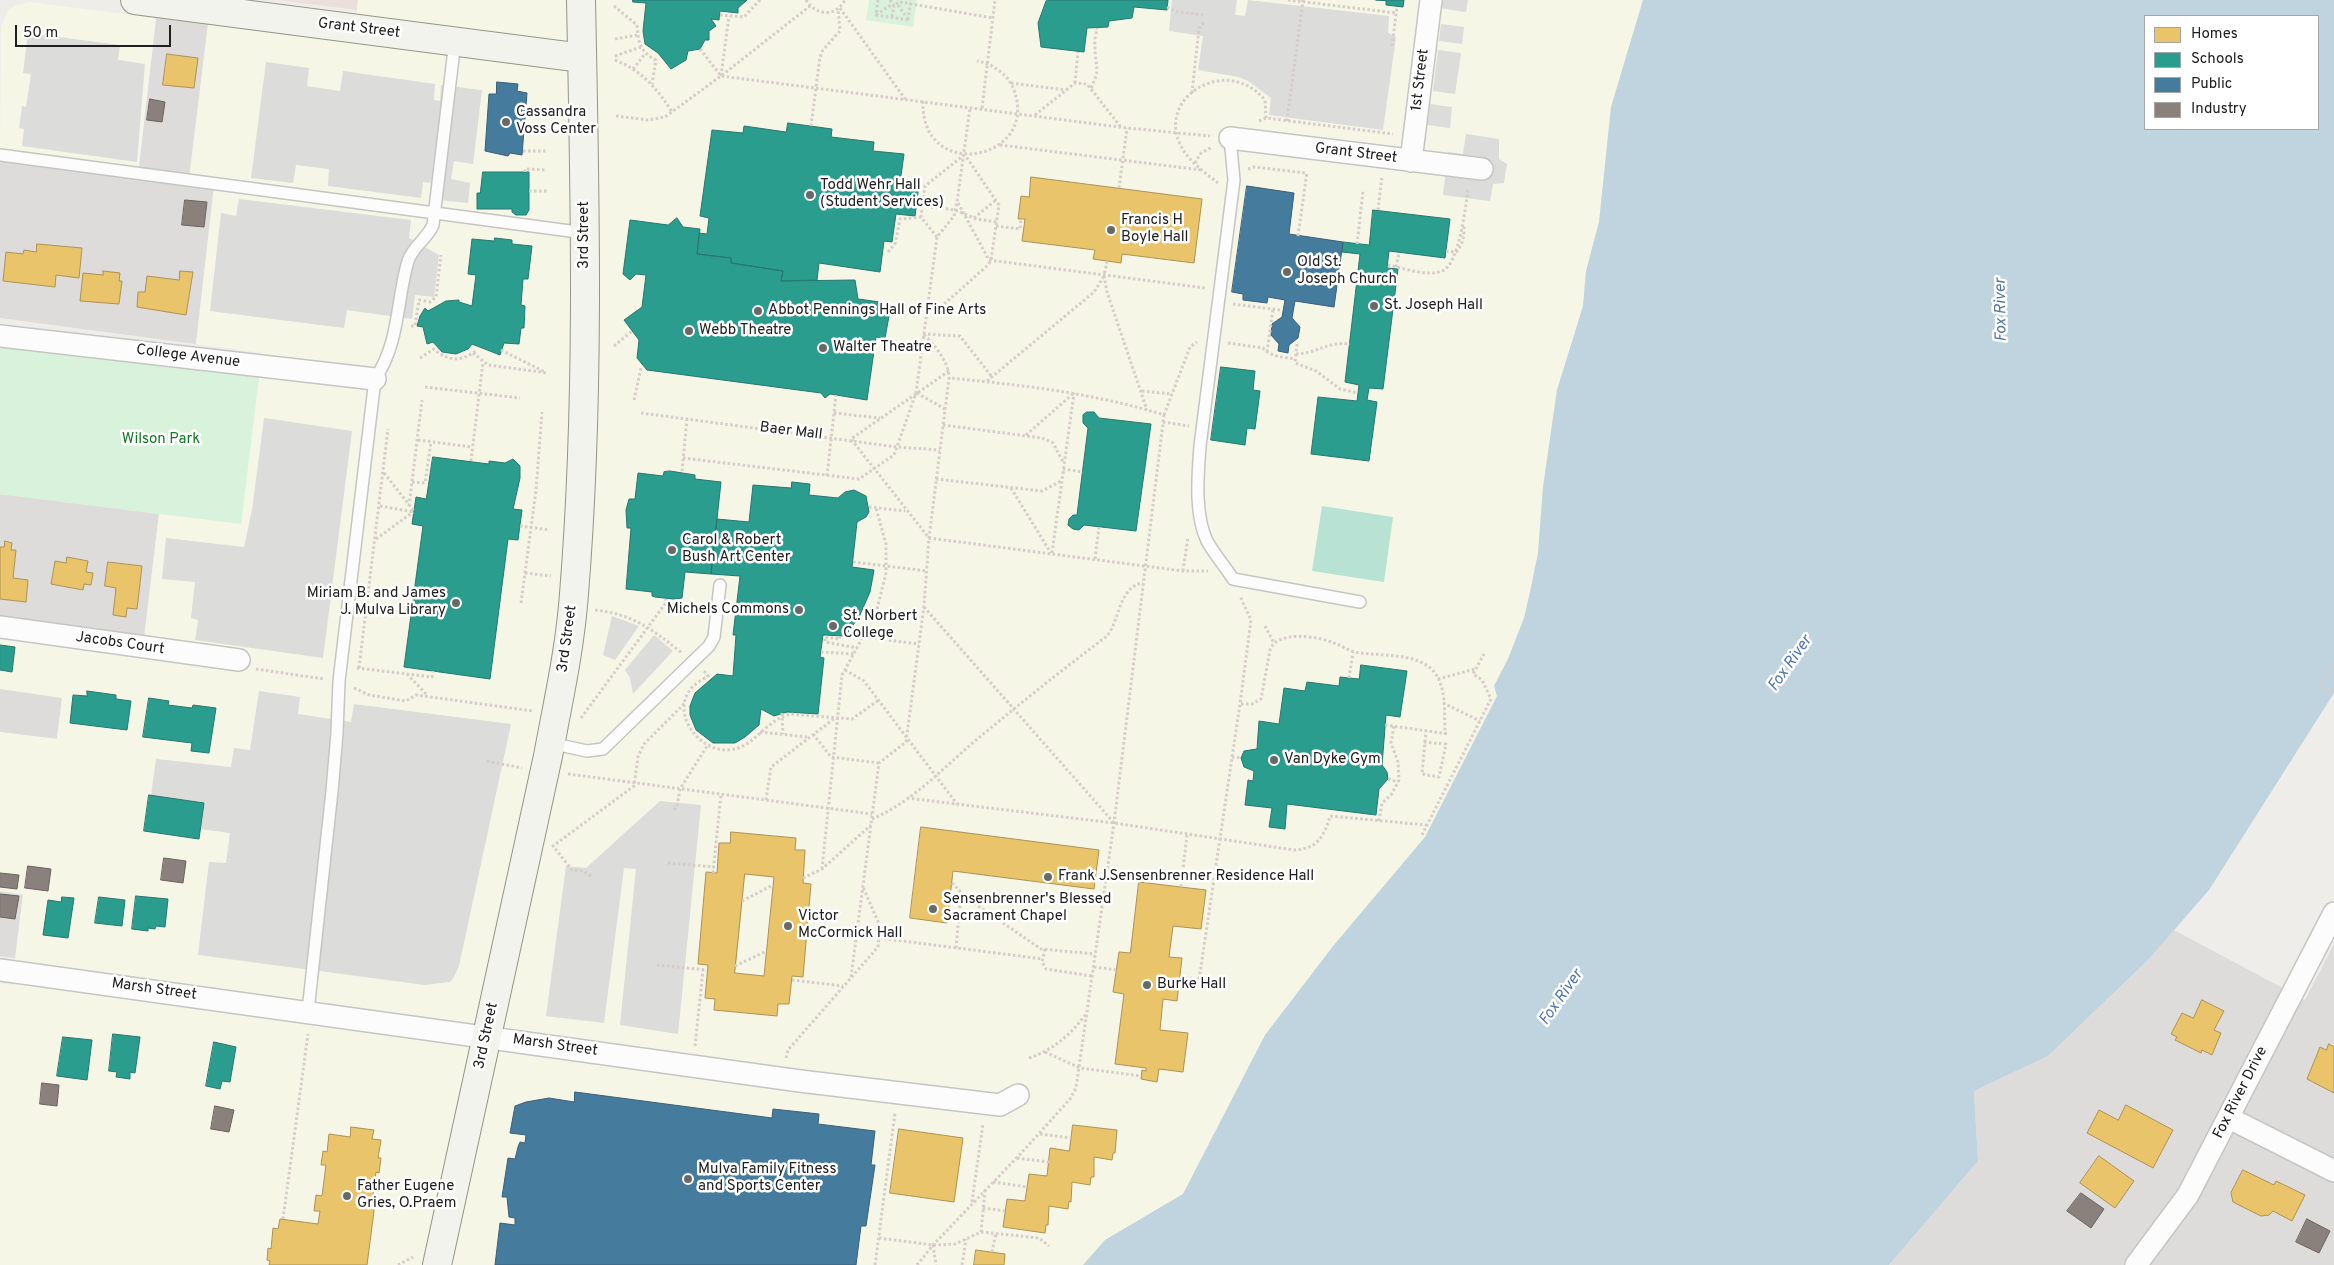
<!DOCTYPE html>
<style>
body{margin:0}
#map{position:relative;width:2334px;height:1265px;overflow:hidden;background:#eeede9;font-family:Overpass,sans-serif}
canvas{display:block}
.legend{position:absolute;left:2144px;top:15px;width:175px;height:115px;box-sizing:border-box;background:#fff;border:1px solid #a6a6a6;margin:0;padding:6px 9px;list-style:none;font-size:15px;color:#202020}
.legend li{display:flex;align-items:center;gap:10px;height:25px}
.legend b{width:25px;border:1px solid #a6a6a6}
.scale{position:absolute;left:15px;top:25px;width:156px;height:22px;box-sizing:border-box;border:2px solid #202020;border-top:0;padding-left:6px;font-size:15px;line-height:18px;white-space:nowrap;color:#202020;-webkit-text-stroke:4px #fff;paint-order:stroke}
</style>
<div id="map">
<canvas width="2334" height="1265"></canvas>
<ul class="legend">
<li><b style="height:14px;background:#e9c46a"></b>Homes</li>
<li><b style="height:14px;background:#2a9d8f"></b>Schools</li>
<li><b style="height:14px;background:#457b9d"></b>Public</li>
<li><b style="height:14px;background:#8a817c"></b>Industry</li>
</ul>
<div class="scale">50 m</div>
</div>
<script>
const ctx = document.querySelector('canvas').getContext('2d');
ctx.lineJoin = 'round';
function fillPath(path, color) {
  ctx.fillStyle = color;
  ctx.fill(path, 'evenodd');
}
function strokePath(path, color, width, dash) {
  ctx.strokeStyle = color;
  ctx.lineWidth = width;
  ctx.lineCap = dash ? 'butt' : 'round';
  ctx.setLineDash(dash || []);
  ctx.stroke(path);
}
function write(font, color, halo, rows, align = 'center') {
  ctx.font = font + ' Overpass,sans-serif';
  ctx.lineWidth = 5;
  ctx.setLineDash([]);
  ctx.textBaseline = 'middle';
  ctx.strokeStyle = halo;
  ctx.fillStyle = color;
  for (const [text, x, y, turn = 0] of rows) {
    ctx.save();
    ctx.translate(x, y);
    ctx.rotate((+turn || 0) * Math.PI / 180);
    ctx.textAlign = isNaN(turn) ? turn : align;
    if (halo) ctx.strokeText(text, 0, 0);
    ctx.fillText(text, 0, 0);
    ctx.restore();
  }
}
const residential = new Path2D(`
 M156,18L208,24L188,184L214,187L196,344L0,318V161L137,178Z
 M0,494L159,514L144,638L0,618Z
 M0,689L62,697L57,739L0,732Z
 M0,891L23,894L15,958L0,956Z
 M2174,930L2305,1000L2334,944V1265H1889L1978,1161L1974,1091L2048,1056L2148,960Z`);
const commercial = new Path2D(`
 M278,0H358L357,10Z`);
const education = new Path2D(`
 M358,0H1643L1611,107L1599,222L1586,271L1583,306L1557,390L1543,487L1538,553L1530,592L1524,618L1508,659L1494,686L1497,696L1425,837L1334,945L1265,1035L1183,1194L1105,1240L1083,1265H0V983L12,985L23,895L0,891V732L57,739L62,698L0,689V634L142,655L159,514L241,523L262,353L196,344L215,177L190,174L208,24L353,43Z
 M30,2L156,18L139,167L8,151L0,148L1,26L8,11L14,6Z`);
const religious = new Path2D(`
 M1172,0H1237L1235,15L1245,16L1248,0L1389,16L1388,33L1396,37L1383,130L1269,115L1271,98L1248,81L1239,77L1198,70L1203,36L1169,31Z
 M1440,0H1468L1466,12L1439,8Z
 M1441,24L1464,27L1462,44L1439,41Z
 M28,33L120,45L118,60L145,64L137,162L22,146L24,129L19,128L22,106L26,107L31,74L23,73Z
 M1438,50L1461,53L1455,94L1433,91Z
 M266,62L309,68L307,86L340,91L343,71L435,84L434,100L440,101L441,85L482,90L473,164L454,161L451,179L470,183L468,203L429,199L431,183L423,182L421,198L328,186L329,169L296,165L293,183L251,178Z
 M1430,104L1452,107L1450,128L1427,125Z
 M1466,134L1499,139V159L1507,164L1504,183L1493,184L1490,201L1443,195L1448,152L1463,154Z
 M239,199L411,220L409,238L439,255L434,297L415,295L412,319L347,310L344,328L210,311L221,213L236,216Z
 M264,418L352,431L323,658L195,640L198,620L191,618L195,582L162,579L166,538L244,547L252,510Z
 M612,616L639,626L615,660L603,655Z
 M654,635L673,651L633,694L630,678L625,670Z
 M259,691L300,697L298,714L351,722L354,704L511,724L459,966L454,977L450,982L425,985L198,955L209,862L226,863L230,833L200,829L204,803L151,796L156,759L231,767L234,748L250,750Z
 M660,801L701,805L678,1034L620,1025L636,869L624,868L604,1023L546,1016L566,866L586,868Z`);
const park = new Path2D(`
 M869,0H917L913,27L866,20Z
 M0,346L259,377L241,524L0,494Z`);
const pitch = new Path2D(`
 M1322,506L1393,517L1384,582L1312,571Z`);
const water = new Path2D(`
 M1643,0H2334V693L2209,890L2148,960L2048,1056L1974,1091L1978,1161L1889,1265H1083L1105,1240L1183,1194L1265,1035L1334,945L1425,837L1497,696L1494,686L1508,659L1524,618L1530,592L1538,553L1543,487L1557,390L1583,306L1586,271L1599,222L1611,107ZM2145,16H2318V129H2145Z`);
const homes = new Path2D(`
 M167,54L198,58L194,88L163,85Z
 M1031,177L1202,199L1194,263L1122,254L1121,263L1093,259L1095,250L1022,241L1025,219H1018L1021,196L1029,197Z
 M37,244L82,248L79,278L56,275L55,287L3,281L6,252L23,254L24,250L36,252Z
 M103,271L120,273L119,281H122L119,304L80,301L83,273L103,275Z
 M180,271L193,272L186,315L137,307L138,292H145L147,276L179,280Z
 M5,541L12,543L11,550H16L13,578L28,580L26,602L0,599V547H4Z
 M67,557L88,561L86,572L93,573L91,585L84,584L83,590L51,584L55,561L66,563Z
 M108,562L142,566L137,609L127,608L126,617L113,615L116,588L105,586Z
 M921,827L1099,850L1094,889L953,871L947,923L910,918Z
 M731,832L796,838L795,850H805L803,883L811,884L803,977L792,976L789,1004H778L777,1016L714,1010L715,999L705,998L708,965L698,964L706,872L717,873L719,843H730ZM745,874L774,877L764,976L735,973Z
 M1139,882L1206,890L1201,929L1173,926L1169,957L1182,958L1177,1001L1163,999L1160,1030L1188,1033L1183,1072L1159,1069L1157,1082L1141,1079L1142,1070L1146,1071V1068L1115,1064L1124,994L1113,992L1119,952L1130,953Z
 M2202,1000L2224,1011L2214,1030L2221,1033L2212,1055L2202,1050L2201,1053L2175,1040L2177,1037L2171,1034L2182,1013L2193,1018Z
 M2329,1044L2334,1047V1093L2307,1079L2320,1047L2326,1050Z
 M2126,1105L2173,1130L2153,1168L2087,1133L2099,1110L2118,1120Z
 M1073,1125L1117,1130L1115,1153H1113L1112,1160L1094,1157V1177H1091L1090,1185L1072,1182L1071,1202L1069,1201L1068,1209L1049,1206L1048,1225H1046L1045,1233L1003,1227L1007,1199L1025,1201L1029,1174L1047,1176L1050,1148L1069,1151Z
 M351,1127L374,1130L372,1139L381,1140L378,1158H381L379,1173L376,1172L372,1203H375L367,1265H269L270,1261L267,1260L268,1248L271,1249L273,1228L278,1229L280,1219L318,1224L320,1211H314L316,1195L322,1196L326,1165H321L323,1151L327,1152L329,1134L350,1137Z
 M899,1129L963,1138L954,1202L890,1193Z
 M2099,1156L2134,1181L2115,1208L2080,1183Z
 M2243,1170L2274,1185L2276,1181L2305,1195L2292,1221L2273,1211L2269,1215L2261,1216L2233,1202L2231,1193Z
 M976,1250L1005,1254L1004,1265H974Z`);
const schools = new Path2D(`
 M633,0H747L738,8V13L720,11L719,20L711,19L716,26L709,31V40H705L700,49L688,51L686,60L671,69L658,53L645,44L643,31L646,3L633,2Z
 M1048,0H1168L1167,10L1134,7L1132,18L1109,21L1108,27L1087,28L1084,52L1041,47L1038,23L1046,1Z
 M1376,0H1404L1403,7L1386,5V1Z
 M788,123L832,129L831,137L874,142L873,151L904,154L900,183L919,185L915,216L896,214L892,242L884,241L880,272L819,263L817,280L781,281L783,271L731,263V258L697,254L699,233L707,234L709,218L700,216L712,130L743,133L744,126L786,132Z
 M483,172H529V210L526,215H516L512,212V209H477V193H480Z
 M1373,210L1450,219L1445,258L1389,251L1387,268L1398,269L1383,389L1369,388L1367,400L1377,402L1369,461L1311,454L1318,397L1357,401L1359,385L1345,382L1360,254L1342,252L1343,242L1369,245Z
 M677,218L683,227L700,229L697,254L731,258V263L783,271L781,281L855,280L858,299L880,302L879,314L889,316L885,338L876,337L867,400L830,394L825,398L821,393L647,370L637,358L639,340L624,320L642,307L646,275L636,274L630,280L623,274L630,220L668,225Z
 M495,238L512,240V244L532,246L528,279H523L521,305L525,306L524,328H521L519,344L504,343L500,355L472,344L468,349L456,354L442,352L433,342L427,344L423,327L417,326L420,316L425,308L428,311L446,301L459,300V302L472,306L476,275L468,274L472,239L494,241Z
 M1221,367L1255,371L1253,390L1260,391L1255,429L1247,428L1245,445L1211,440Z
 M1087,412H1094L1099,418L1151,424L1136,531L1084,525L1079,530L1073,529L1068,525L1069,519L1073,515H1077L1088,428L1083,423V415Z
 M433,457L489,464V461L505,463L513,459L520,466V478L513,509L522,510L518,540L508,539L490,679L404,667L423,526L412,524L416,497L426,499Z
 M670,471L695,475V479L721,482L711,574L685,572L682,598L673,599L655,597L652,596V592L626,589L631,528H627L626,510L629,499H635L638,473L663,476L664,472Z
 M792,482L810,484L809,495L838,498L845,492L854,490L866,496L869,512L866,517L857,522L852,567L874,570L870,592L859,617L845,636L823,635L820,657L824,658L818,714L787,712L774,716L761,709L759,725L745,737L735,743H713L696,730L690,715V706L695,693L717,674L733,676L736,635H733L740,576L711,574L717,519L749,522L753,485L791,488Z
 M0,645L15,647L12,672L0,670Z
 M1361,665L1407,671L1400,717L1386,715L1382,765L1387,772L1388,779L1379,789L1376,815L1287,804L1285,829L1269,827L1272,808L1245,805L1248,780L1253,781L1254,771L1244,767L1241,758L1244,751L1257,749L1259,721L1279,724L1284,688L1305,691L1307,682L1339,686L1340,677L1359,679Z
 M87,691L116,695V699L131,701L127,730L70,723L73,695L87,696Z
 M149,698L169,701L168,705L192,708L193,705L216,708L209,753L191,751L192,743L143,737Z
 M149,795L204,803L199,839L144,831Z
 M136,896L168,899L165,927L156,926L155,929L148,928V931L132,929Z
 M62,897L74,898L68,938L43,935L48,900L61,902Z
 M99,897L125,900L122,926L95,923Z
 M113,1034L140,1037L135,1073L130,1072V1079L116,1077L117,1072L109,1071Z
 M63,1037L92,1040L87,1080L57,1076Z
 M214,1042L236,1047L230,1082L222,1081L220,1089L206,1086Z`);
const public = new Path2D(`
 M497,82L518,84L517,91L527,93L522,155L510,153L508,156L485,151L489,94H496Z
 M1247,186L1294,193L1289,234L1343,242L1334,307L1295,301L1292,318L1300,327L1298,338L1289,345L1288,353L1278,351L1279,344L1271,335L1272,324L1282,317L1285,300L1268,297L1267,303L1243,300V294L1232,292Z
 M575,1092L772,1118L773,1109L819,1114L818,1124L875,1131L871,1165H875L866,1226H861L856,1265H495L500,1223L515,1225V1218L509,1217L507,1197H502L508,1158L515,1159L518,1147L520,1142L525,1143L526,1135L510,1133L515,1106L526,1102L549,1098L574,1102Z`);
const industry = new Path2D(`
 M150,99L165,102L162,122L147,120Z
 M185,200L207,202L204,227L182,225Z
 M164,858L186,861L183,883L161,880Z
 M28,866L51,869L48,891L25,888Z
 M0,873L19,875L17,889L0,887Z
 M0,894L19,896L15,919L0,917Z
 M42,1083L59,1085L57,1106L40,1104Z
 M215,1106L234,1110L229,1132L211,1129Z
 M2081,1193L2104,1209L2091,1228L2067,1211Z
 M2307,1219L2330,1231L2319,1253L2296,1242Z`);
const path = new Path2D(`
 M806,0C816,16 836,17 845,0
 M878,0L876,15L908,20
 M890,0L894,6L900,1
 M1288,0L1396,13
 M900,2L993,18
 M898,5L908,19
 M614,6L637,25C638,42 640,52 656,60L652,84
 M1167,7L1178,12L1205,15
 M840,8L905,99
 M720,15L744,17L760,0
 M876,15L891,5
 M892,17L894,6
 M908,20L911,0
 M615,39L638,35
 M1392,46L1397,7
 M700,49L721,76L1127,128L1210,136
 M615,56L641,47
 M615,60C642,71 657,88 672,112
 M633,69L645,54
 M721,76L729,16
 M1011,83L1066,90
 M1075,83L1078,52
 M1091,88C1101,68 1095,67 1095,48C1094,42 1096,34 1097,28
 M1192,93L1199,28L1204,22
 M923,101C920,184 1040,161 1014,90C1008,74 993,64 977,61
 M982,108L995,0
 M1035,115L1075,83L1087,84L1120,126
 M616,116L648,120L665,117L721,76L810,6
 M1259,121L1266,118L1393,134
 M1287,121L1303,0
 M811,126L820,57L823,50L840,31L838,9
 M1000,145L1202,170
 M523,151H547
 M1195,163L1201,153L1212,147
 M1248,169L1254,167L1306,173
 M525,172V169L547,170
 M1218,183C1204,172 1187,160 1180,144C1157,97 1227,54 1265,100L1266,118
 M1119,188L1127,128
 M529,191H547
 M958,203L989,260L1205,288
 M916,205L955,210L976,219L997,222
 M1378,210L1382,176
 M974,218L996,200
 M996,226L1020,229L1021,219
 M1298,236L1307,172
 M937,237L921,217L925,186L964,155
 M1357,244L1363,191
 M1446,251L1456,252C1464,244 1464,235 1464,224
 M888,252L895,244L900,219L921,217
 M1107,261L1104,276L1107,292L1147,410
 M1388,265C1403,268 1427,277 1442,271C1459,265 1466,206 1468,188
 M1396,267L1399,253
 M1233,304L1280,310
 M926,312L942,306L988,265L991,260L999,205L965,155
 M411,326H415L419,300L430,302L436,297L441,255
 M923,334L960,336L992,377
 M1228,343L1263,348C1270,357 1284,357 1295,359
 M1297,344L1295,363L1316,371L1340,389L1358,393
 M614,346L632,331
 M501,350L545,372
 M1267,352L1273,309
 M473,353L488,365L548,373
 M1296,354C1318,353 1328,341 1350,344
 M420,358L434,349C449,362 461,362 477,350
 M949,371L851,439L929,538L1183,571H1208
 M987,381L1094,292L1104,276
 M425,387L520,398
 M1142,391L1172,394
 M917,393L945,409
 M634,400L641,368
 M641,413L897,447L940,450
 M834,413L880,418
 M1164,415L1190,347L1197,342
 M1163,422L1189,426
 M943,425L1042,438L1053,443L1063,462
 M1026,435L1074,393
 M418,440L472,447
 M683,458L859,479L894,455L916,393L937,237L954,216L957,202L970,108
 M471,461L483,362
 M1063,469L1083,472
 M682,471L687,419
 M384,473L414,511
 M827,476L836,395
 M936,479L1042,491L1061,481
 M412,482L425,483L431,442
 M1011,488L1051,553
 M380,506L414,512
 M409,506L422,400
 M869,507L905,511
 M520,526L550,530
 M376,539L413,512
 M1052,553L1074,393
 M1095,559L1099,527
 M853,562L927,571
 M1183,571L1188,537
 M525,573L551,576
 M521,603L536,490L542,412
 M924,607L1114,823
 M595,610C633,614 653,630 682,653
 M1265,626L1274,643
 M840,636V639L825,637V642L858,648
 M864,637L919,644
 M821,652L854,654
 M2334,664L2321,686L2334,693
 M357,668L432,677L433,671
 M359,668L388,429
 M256,669L324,679
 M845,670L864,681L957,804
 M704,671L708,676C702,680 694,684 690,690C671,715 700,751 727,750C753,750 765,720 790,714L852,719L879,700
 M407,674L427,695
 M1349,678L1353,652
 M1438,679L1475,669
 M354,688L369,695L406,701L416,695L533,711
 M1443,703L1480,721
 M1241,704H1252L1261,699L1270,650C1277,630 1318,636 1334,643C1341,645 1347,650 1355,652C1379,657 1418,651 1435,673C1447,689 1444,715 1445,734
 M782,713L783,734
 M581,718L665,604L666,599
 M1385,725L1449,734
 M760,732L808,737
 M813,734L831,757L879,763
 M1424,742L1446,744L1439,777L1422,774L1426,731
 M1232,757L1241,758
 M487,761L522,768
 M568,774L872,814
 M1388,779L1398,782
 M907,798L1114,823L1294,850C1317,849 1324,837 1330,816L1427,825
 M766,800L771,767L835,718
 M674,810L677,806L680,789L707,746
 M872,819C911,803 943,768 975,741C1018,705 1062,670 1107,636C1120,620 1119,586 1143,583
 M1379,821L1382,803L1391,795L1399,780L1398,762L1391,743L1394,726
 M1422,835L1491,699L1482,680L1473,674L1484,654
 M668,863L714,867
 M822,869L842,675L876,613L886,573V544L876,508
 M713,873L721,794
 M591,876L583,871L572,870L553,846L634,786L638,757L644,744L685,703
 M803,878L822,869L871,825
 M952,883L968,899L1041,949L1095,954
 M1181,887L1187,835
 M742,901L773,885
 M879,938L1043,959
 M956,948L961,894
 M1045,949L1042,962L1046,969L1092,976
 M657,965L707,970
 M735,966L767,951
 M1094,967L1117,970
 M851,977L879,763L906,742L924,606L929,538L949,378C949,362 934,344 923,334
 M1180,977L1199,980L1240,704L1251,620L1240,596
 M792,980L843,986
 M695,1046L703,970
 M1045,1052L1080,1068L1141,1076
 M786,1058L788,1050L878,947L880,926L863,887
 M1029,1058C1055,1049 1070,1035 1086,1014
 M1040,1134L1071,1138
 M1017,1158L1049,1162
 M993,1182L1027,1187
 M972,1202L983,1124
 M983,1208L1005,1211
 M283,1219L308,1034
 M981,1232L1039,1238L1049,1246
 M879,1238L933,1245L955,1244L981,1232L985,1191
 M933,1245L936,1265
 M992,1252L996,1233
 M398,1265L413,1257
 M875,1265L895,1113
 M917,1265L933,1245L1025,1149L1070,1099L1076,1088L1114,823L1164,415C1094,393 1022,385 949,378
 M962,1265L966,1239`);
const lane = new Path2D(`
 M1230,138L1234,180L1200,446C1198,475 1194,513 1207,541C1214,554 1225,566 1233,579L1360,602
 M0,155L585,233
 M550,743L587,751L603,749L709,646L714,637L720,585
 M308,1011L332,791L337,733L339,681L375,379C400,342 396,302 408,261C413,246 427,239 433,225L455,41`);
const street = new Path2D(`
 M1230,138L1482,169
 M1411,161L1431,0
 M0,336L375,379
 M0,627L239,660
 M0,970L800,1081L1000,1105L1018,1095
 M2229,1118L2334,1171
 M2136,1265L2188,1195L2334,913`);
const secondary = new Path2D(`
 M135,0L582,58
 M437,1265L548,756C558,702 570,649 574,594C590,397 585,198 581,0`);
const markers = [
 [506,122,5,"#686866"],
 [810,195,5,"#686866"],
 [1111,230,5,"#686866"],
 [1287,272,5,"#686866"],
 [1374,306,5,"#686866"],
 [758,311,5,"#686866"],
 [689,331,5,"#686866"],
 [823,348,5,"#686866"],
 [672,550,5,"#686866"],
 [456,603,5,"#686866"],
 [799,610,5,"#686866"],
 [833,626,5,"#686866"],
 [1274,760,5,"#686866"],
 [1048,877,5,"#686866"],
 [933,909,5,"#686866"],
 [788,926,5,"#686866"],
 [1147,985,5,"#686866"],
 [688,1179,5,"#686866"],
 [347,1196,5,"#686866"]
];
const streetNames = [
 ["Grant Street",359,29,7],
 ["1st Street",1421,80,-83],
 ["Grant Street",1356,154,7],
 ["3rd Street",585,235,-90],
 ["College Avenue",188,357,7],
 ["Baer Mall",791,432,7],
 ["3rd Street",568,639,-82],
 ["Jacobs Court",120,644,8],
 ["Marsh Street",154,990,8],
 ["3rd Street",487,1036,-78],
 ["Marsh Street",555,1046,8],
 ["Fox River Drive",2241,1093,-63]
];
const poiNames = [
 ["Cassandra",516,113],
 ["Voss Center",516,130],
 ["Todd Wehr Hall",820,186],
 ["(Student Services)",820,203],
 ["Francis H",1121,221],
 ["Boyle Hall",1121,238],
 ["Old St.",1297,263],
 ["Joseph Church",1297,280],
 ["St. Joseph Hall",1384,306],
 ["Abbot Pennings Hall of Fine Arts",768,311],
 ["Webb Theatre",699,331],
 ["Walter Theatre",833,348],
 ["Carol & Robert",682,541],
 ["Bush Art Center",682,558],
 ["Miriam B. and James",446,594,"right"],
 ["J. Mulva Library",446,611,"right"],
 ["Michels Commons",789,610,"right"],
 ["St. Norbert",843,617],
 ["College",843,634],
 ["Van Dyke Gym",1284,760],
 ["Frank J.Sensenbrenner Residence Hall",1058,877],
 ["Sensenbrenner's Blessed",943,900],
 ["Sacrament Chapel",943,917],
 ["Victor",798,917],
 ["McCormick Hall",798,934],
 ["Burke Hall",1157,985],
 ["Mulva Family Fitness",698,1170],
 ["and Sports Center",698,1187],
 ["Father Eugene",357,1187],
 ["Gries, O.Praem",357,1204]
];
const parkNames = [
 ["Wilson Park",161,440]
];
const waterNames = [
 ["Fox River",2002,310,-91],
 ["Fox River",1791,664,-55],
 ["Fox River",1562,998,-55]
];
fillPath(residential, '#dddcda');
fillPath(commercial, '#ebdfdc');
fillPath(education, '#f5f6e6');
fillPath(religious, '#dcdcda');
fillPath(park, '#d9f2db');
fillPath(pitch, '#b8e2d4');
fillPath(water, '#bfd4de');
fillPath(homes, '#e9c46a');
strokePath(homes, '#ad9354', 1);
fillPath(schools, '#2a9d8f');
strokePath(schools, '#27786e', 1);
fillPath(public, '#457b9d');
strokePath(public, '#3a6078', 1);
fillPath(industry, '#8a817c');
strokePath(industry, '#6a6460', 1);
strokePath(lane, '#c5c5c3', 14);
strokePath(street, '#c5c5c3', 24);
strokePath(secondary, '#939782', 30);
strokePath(path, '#d6ccc9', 3, [2.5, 2.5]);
strokePath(lane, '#fcfcfc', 11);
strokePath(street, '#fcfcfc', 21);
strokePath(secondary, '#f2f3ec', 28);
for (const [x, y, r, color] of markers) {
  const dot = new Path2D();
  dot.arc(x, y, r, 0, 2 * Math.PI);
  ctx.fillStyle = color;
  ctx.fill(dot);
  strokePath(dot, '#fff', 2);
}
write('15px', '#202020', '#fff', streetNames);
write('15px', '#202020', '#fff', poiNames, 'left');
write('15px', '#147827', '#fff', parkNames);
write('italic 16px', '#5275a9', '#fff', waterNames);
</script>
